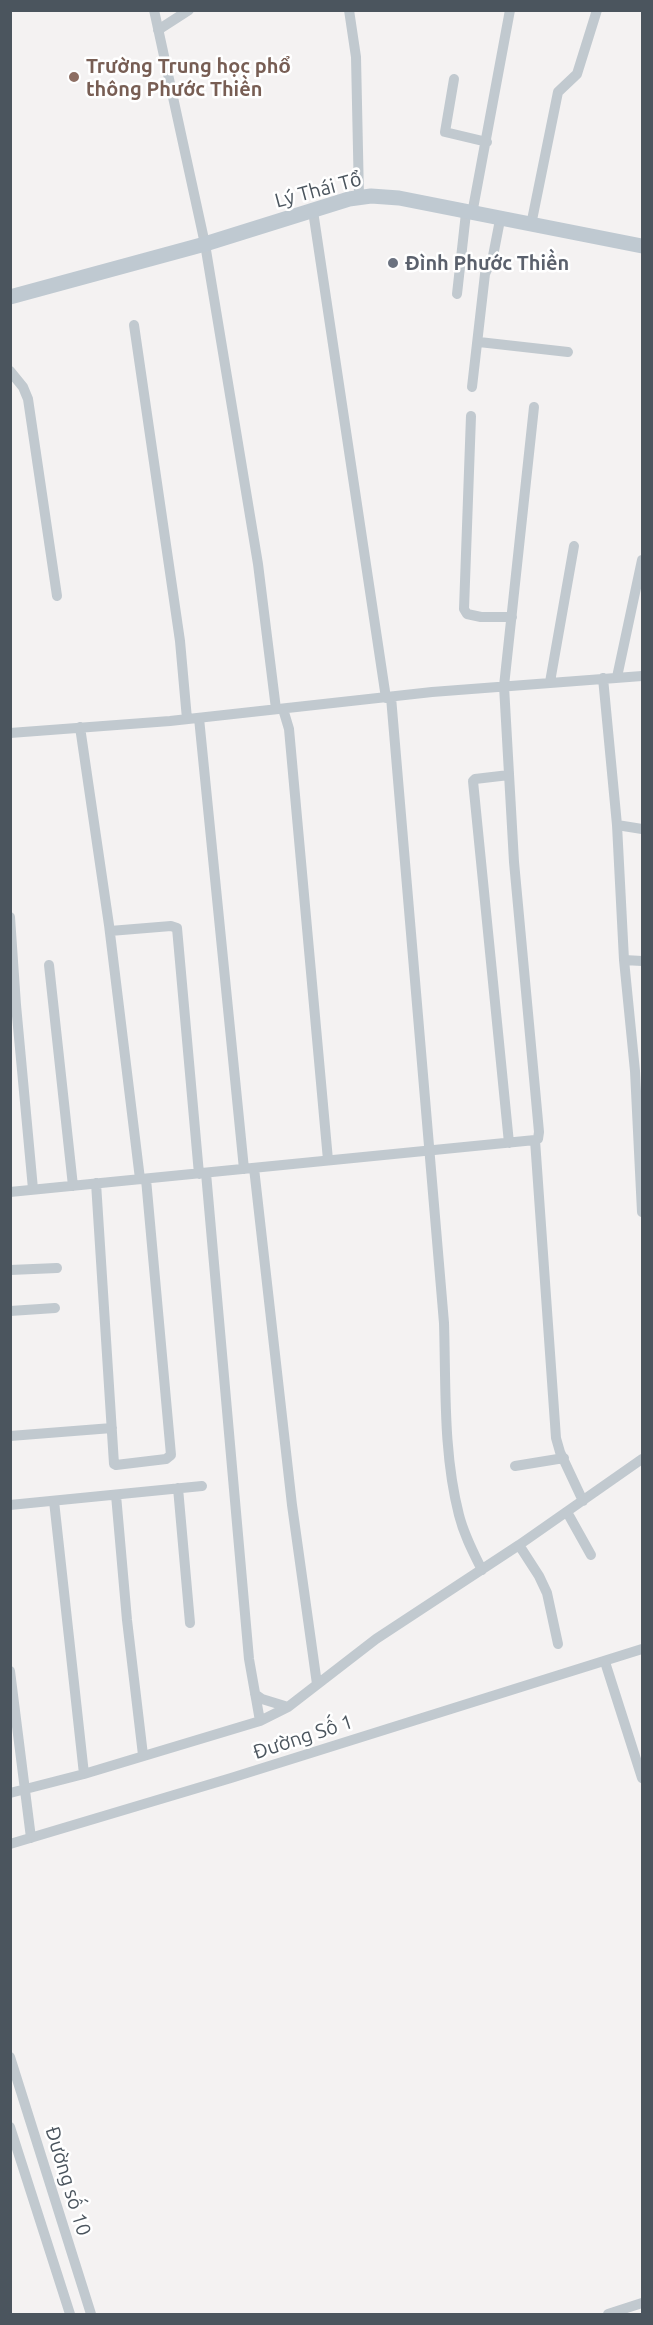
<!DOCTYPE html>
<meta charset="utf-8">
<style>
body{margin:0}
#map{position:relative;width:653px;height:2325px;overflow:hidden;background:#f4f2f2;font-family:Ubuntu,sans-serif}
canvas{display:block}
.frame{position:absolute;inset:0;border:12px solid #4b555e;pointer-events:none}
</style>
<div id="map">
<canvas width="653" height="2325"></canvas>
<div class="frame"></div>
</div>
<script>
const ctx = document.querySelector('canvas').getContext('2d');
ctx.lineJoin = 'round';
function strokePath(path, color, width, dash) {
  ctx.strokeStyle = color;
  ctx.lineWidth = width;
  ctx.lineCap = dash ? 'butt' : 'round';
  ctx.setLineDash(dash || []);
  ctx.stroke(path);
}
function write(font, color, halo, rows, align = 'center') {
  ctx.font = font + ' Ubuntu,sans-serif';
  ctx.lineWidth = 5;
  ctx.setLineDash([]);
  ctx.textBaseline = 'middle';
  ctx.strokeStyle = halo;
  ctx.fillStyle = color;
  for (const [text, x, y, turn = 0] of rows) {
    ctx.save();
    ctx.translate(x, y);
    ctx.rotate((+turn || 0) * Math.PI / 180);
    ctx.textAlign = isNaN(turn) ? turn : align;
    if (halo) ctx.strokeText(text, 0, 0);
    ctx.fillText(text, 0, 0);
    ctx.restore();
  }
}
const street = new Path2D(`
 M154,10L205,244L258,564L276,709
 M349,10L356,57L359,197
 M158,30L189,10
 M454,79L445,132L487,142
 M313,211L386,698
 M472,214L510,10
 M531,225L558,92L577,74L597,10
 M457,294L466,213
 M134,325L180,641L187,719
 M479,342L568,352
 M10,371L23,387L28,399L57,596
 M472,387L485,274L493,256L500,220
 M534,407L504,686L514,862L539,1132L538,1139L535,1140L556,1438L560,1452L583,1501
 M471,416L464,609L467,614L481,617H512
 M617,677L642,560
 M603,678L617,825L624,960L635,1071L642,1212
 M550,682L574,546
 M391,697L444,1323C446,1386 443,1453 459,1515C464,1535 473,1552 482,1570
 M283,709L289,729L328,1160
 M199,718L244,1169
 M80,727L109,925L140,1179
 M10,733L170,721L432,692L642,676
 M509,775L475,779L473,781L509,1143
 M617,825L642,829
 M10,917L16,1005L33,1189
 M110,931L171,926L177,928L199,1174
 M624,960L642,961
 M49,965L73,1186
 M254,1168L292,1505L317,1684
 M206,1173L249,1659L260,1721
 M96,1183L114,1464L116,1465L166,1459L171,1455L146,1179
 M10,1192L535,1140
 M10,1270L57,1268
 M10,1311L55,1308
 M10,1436L112,1428
 M515,1466L564,1458
 M178,1488L190,1623
 M116,1495L127,1620L143,1755
 M54,1501L84,1774
 M10,1505L202,1486
 M567,1512L591,1555
 M519,1545L539,1576L547,1593L558,1644
 M605,1662L642,1778
 M10,1671L31,1838
 M255,1694L262,1699L288,1707
 M10,1793L84,1774L260,1721L288,1707L376,1639L519,1545L642,1459
 M10,1844L231,1778L642,1649
 M10,2057L91,2314
 M10,2127L70,2314
 M608,2314L642,2303`);
const secondary = new Path2D(`
 M10,297L205,244L349,199L371,196L399,198L642,246`);
const markers = [
 [74,77,6,"#8d6e63"],
 [393,263,6,"#6b7280"]
];
const educationNames = [
 ["Trường Trung học phổ",86,66],
 ["thông Phước Thiền",86,89]
];
const streetNames = [
 ["Lý Thái Tổ",318,190,-15],
 ["Đường Số 1",303,1737,-18],
 ["Đường số 10",68,2181,73]
];
const worshipNames = [
 ["Đình Phước Thiền",405,263]
];
strokePath(street, '#c1c9cf', 10);
strokePath(secondary, '#bfc9d1', 15);
for (const [x, y, r, color] of markers) {
  const dot = new Path2D();
  dot.arc(x, y, r, 0, 2 * Math.PI);
  ctx.fillStyle = color;
  ctx.fill(dot);
  strokePath(dot, '#fff', 2);
}
write('bold 20px', '#785e54', '#fff', educationNames, 'left');
write('20px', '#4b555e', '#fff', streetNames);
write('bold 20px', '#5b616d', '#fff', worshipNames, 'left');
</script>
